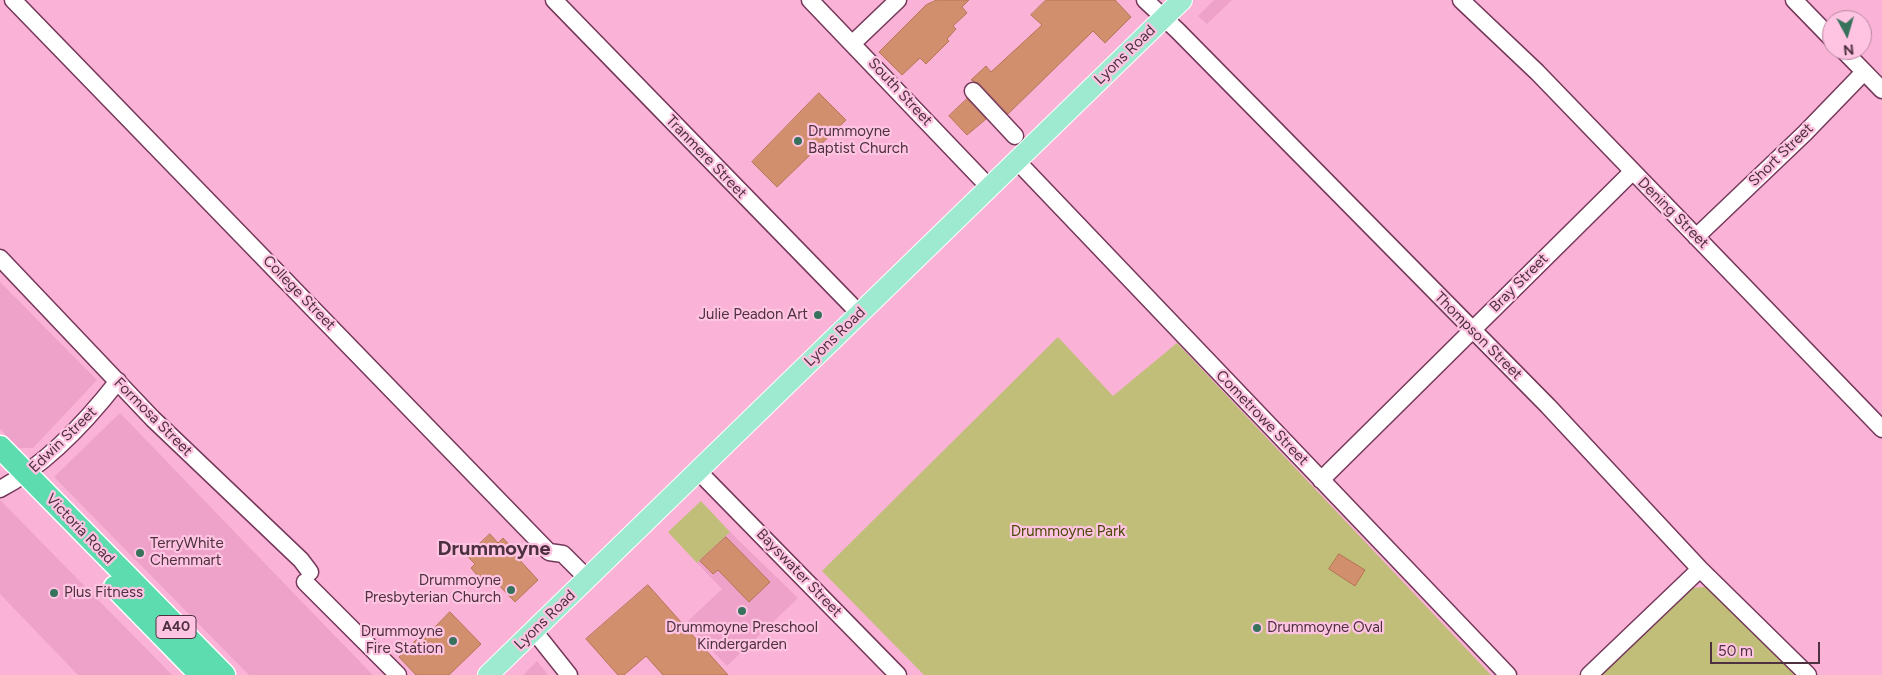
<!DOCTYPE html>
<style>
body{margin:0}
#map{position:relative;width:1882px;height:675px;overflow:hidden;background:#fab2d6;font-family:Figtree,sans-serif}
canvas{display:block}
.north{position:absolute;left:1822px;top:10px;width:50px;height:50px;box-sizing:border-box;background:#ffc4e1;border:1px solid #b889a1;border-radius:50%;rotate:174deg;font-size:14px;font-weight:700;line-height:20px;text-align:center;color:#4e3140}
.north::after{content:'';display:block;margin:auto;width:18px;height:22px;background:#37725d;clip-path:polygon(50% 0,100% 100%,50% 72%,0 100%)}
.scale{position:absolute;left:1710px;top:642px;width:110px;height:22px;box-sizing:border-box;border:2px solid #4e3140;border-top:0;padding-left:6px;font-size:15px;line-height:18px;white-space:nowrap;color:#4e3140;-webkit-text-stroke:4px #ffc4e1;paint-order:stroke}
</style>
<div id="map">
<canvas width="1882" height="675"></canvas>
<div class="north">N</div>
<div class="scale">50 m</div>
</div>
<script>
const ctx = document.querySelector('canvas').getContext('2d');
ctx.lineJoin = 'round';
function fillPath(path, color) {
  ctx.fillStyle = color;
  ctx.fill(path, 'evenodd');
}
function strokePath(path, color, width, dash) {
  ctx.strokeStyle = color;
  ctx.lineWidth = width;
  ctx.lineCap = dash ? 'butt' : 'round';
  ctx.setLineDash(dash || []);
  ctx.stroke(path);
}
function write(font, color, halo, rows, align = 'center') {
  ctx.font = font + ' Figtree,sans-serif';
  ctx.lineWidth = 4.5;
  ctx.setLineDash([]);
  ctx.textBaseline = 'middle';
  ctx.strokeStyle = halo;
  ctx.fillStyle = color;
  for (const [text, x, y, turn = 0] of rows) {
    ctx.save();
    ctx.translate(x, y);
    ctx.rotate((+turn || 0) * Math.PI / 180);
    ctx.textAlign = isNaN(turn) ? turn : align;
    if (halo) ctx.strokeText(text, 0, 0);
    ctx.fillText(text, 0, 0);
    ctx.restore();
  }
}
const built = new Path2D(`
 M1214,0H1232L1207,24L1198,16Z
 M0,282L97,380L33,448H18L0,429Z
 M120,413L333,634L373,675H249L54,477Z
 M0,500L172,675H78L0,594Z
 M730,532L798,598L727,666L686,623L722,589L697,563Z
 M537,661L548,675H523Z`);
const green = new Path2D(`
 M1058,337L1113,396L1177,343L1491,675H924L822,571Z
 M701,501L730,532L697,563L668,532Z
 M1703,587L1711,588L1797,675H1599L1693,588Z`);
const building = new Path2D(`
 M937,0H969L962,7L967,13L953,26L956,29L947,39L949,41L926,64L920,58L902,75L879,52L926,5Z
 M1046,0H1115L1131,17L1105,43L1093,31L1008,114L980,84L971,80L986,66L991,72L1042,25L1031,15Z
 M819,93L846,120L777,187L752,162Z
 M967,99L986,119L967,135L949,116Z
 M490,534L498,543L503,538L517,553L515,555L538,580L515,602L491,577L484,583L471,568L475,564L467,556Z
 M726,537L770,582L749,602L718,570L713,574L700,561Z
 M1339,554L1365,570L1355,586L1329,569Z
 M648,585L728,675H663L646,656L624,675H618L586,639Z
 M450,612L481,644L449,675H416L399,657L420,636L423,639Z`);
const minor = new Path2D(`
 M13,0L549,552L563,554L588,579
 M554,0L859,313
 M810,0L989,187
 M1145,0L1178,31L1548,406L1700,569L1808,675
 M1461,0L1537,72L1882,429
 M1794,0L1832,39
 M853,43L898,0
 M1843,50L1882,90
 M973,91L1015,136
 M1016,160L1508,675
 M1696,237L1805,133L1864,72
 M0,258L153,419L301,560L310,572
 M699,472L898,675
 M1321,480L1632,172
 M0,489C46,465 86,422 118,381
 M305,582L398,675
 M534,631L569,675
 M1589,675L1700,569`);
const major = new Path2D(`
 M488,675L1182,0`);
const highway = new Path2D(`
 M0,447L224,675
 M115,587L201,675`);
const markers = [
 [798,141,5,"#37725d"],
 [818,315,5,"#37725d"],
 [140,553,5,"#37725d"],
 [511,590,5,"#37725d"],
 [54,593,5,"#37725d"],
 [742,611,5,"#37725d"],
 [1257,628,5,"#37725d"],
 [453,641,5,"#37725d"]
];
const shields = [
 [176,627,40]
];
const shieldNames = [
 ["A40",176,627]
];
const streetNames = [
 ["Lyons Road",1125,55,-44],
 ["South Street",900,92,47],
 ["Short Street",1781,155,-44],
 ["Tranmere Street",706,157,46],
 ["Dening Street",1673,213,45],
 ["Bray Street",1519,283,-45],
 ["College Street",299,293,46],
 ["Thompson Street",1478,336,45],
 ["Lyons Road",835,337,-44],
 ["Formosa Street",153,417,45],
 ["Cometrowe Street",1262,418,46],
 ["Edwin Street",63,440,-44],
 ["Victoria Road",80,529,46],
 ["Bayswater Street",799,573,46],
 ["Lyons Road",545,620,-44]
];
const poiNames = [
 ["Drummoyne",808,132],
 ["Baptist Church",808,149],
 ["Julie Peadon Art",808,315,"right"],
 ["TerryWhite",150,544],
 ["Chemmart",150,561],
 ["Drummoyne",501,581,"right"],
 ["Presbyterian Church",501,598,"right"],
 ["Plus Fitness",64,593],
 ["Drummoyne Preschool",742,628,"center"],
 ["Kindergarden",742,645,"center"],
 ["Drummoyne Oval",1267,628],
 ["Drummoyne",443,632,"right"],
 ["Fire Station",443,649,"right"]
];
const parkNames = [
 ["Drummoyne Park",1068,532]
];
const districtNames = [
 ["Drummoyne",494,549]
];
fillPath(built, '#eea2c9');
fillPath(green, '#c0be78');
fillPath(building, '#d28f6d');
strokePath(building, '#b67554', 1);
strokePath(minor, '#75385a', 19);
strokePath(major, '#fff', 22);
strokePath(highway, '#fff', 25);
strokePath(minor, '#fff', 16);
strokePath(major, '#9eead0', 20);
strokePath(highway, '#5ddcb0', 22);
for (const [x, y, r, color] of markers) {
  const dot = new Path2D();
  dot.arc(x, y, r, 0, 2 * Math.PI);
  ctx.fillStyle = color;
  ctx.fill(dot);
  strokePath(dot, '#ffc4e1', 2);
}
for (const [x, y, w] of shields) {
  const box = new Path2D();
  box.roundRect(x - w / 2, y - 11.5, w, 23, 4);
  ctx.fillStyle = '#ffc4e1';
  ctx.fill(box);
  strokePath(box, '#4e3140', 1);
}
write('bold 14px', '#4e3140', null, shieldNames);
write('15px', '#4e3140', '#ffc4e1', streetNames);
write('15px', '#4e3140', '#ffc4e1', poiNames, 'left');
write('15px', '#4c4908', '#ffc4e1', parkNames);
write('bold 20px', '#4e3140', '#ffc4e1', districtNames);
</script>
